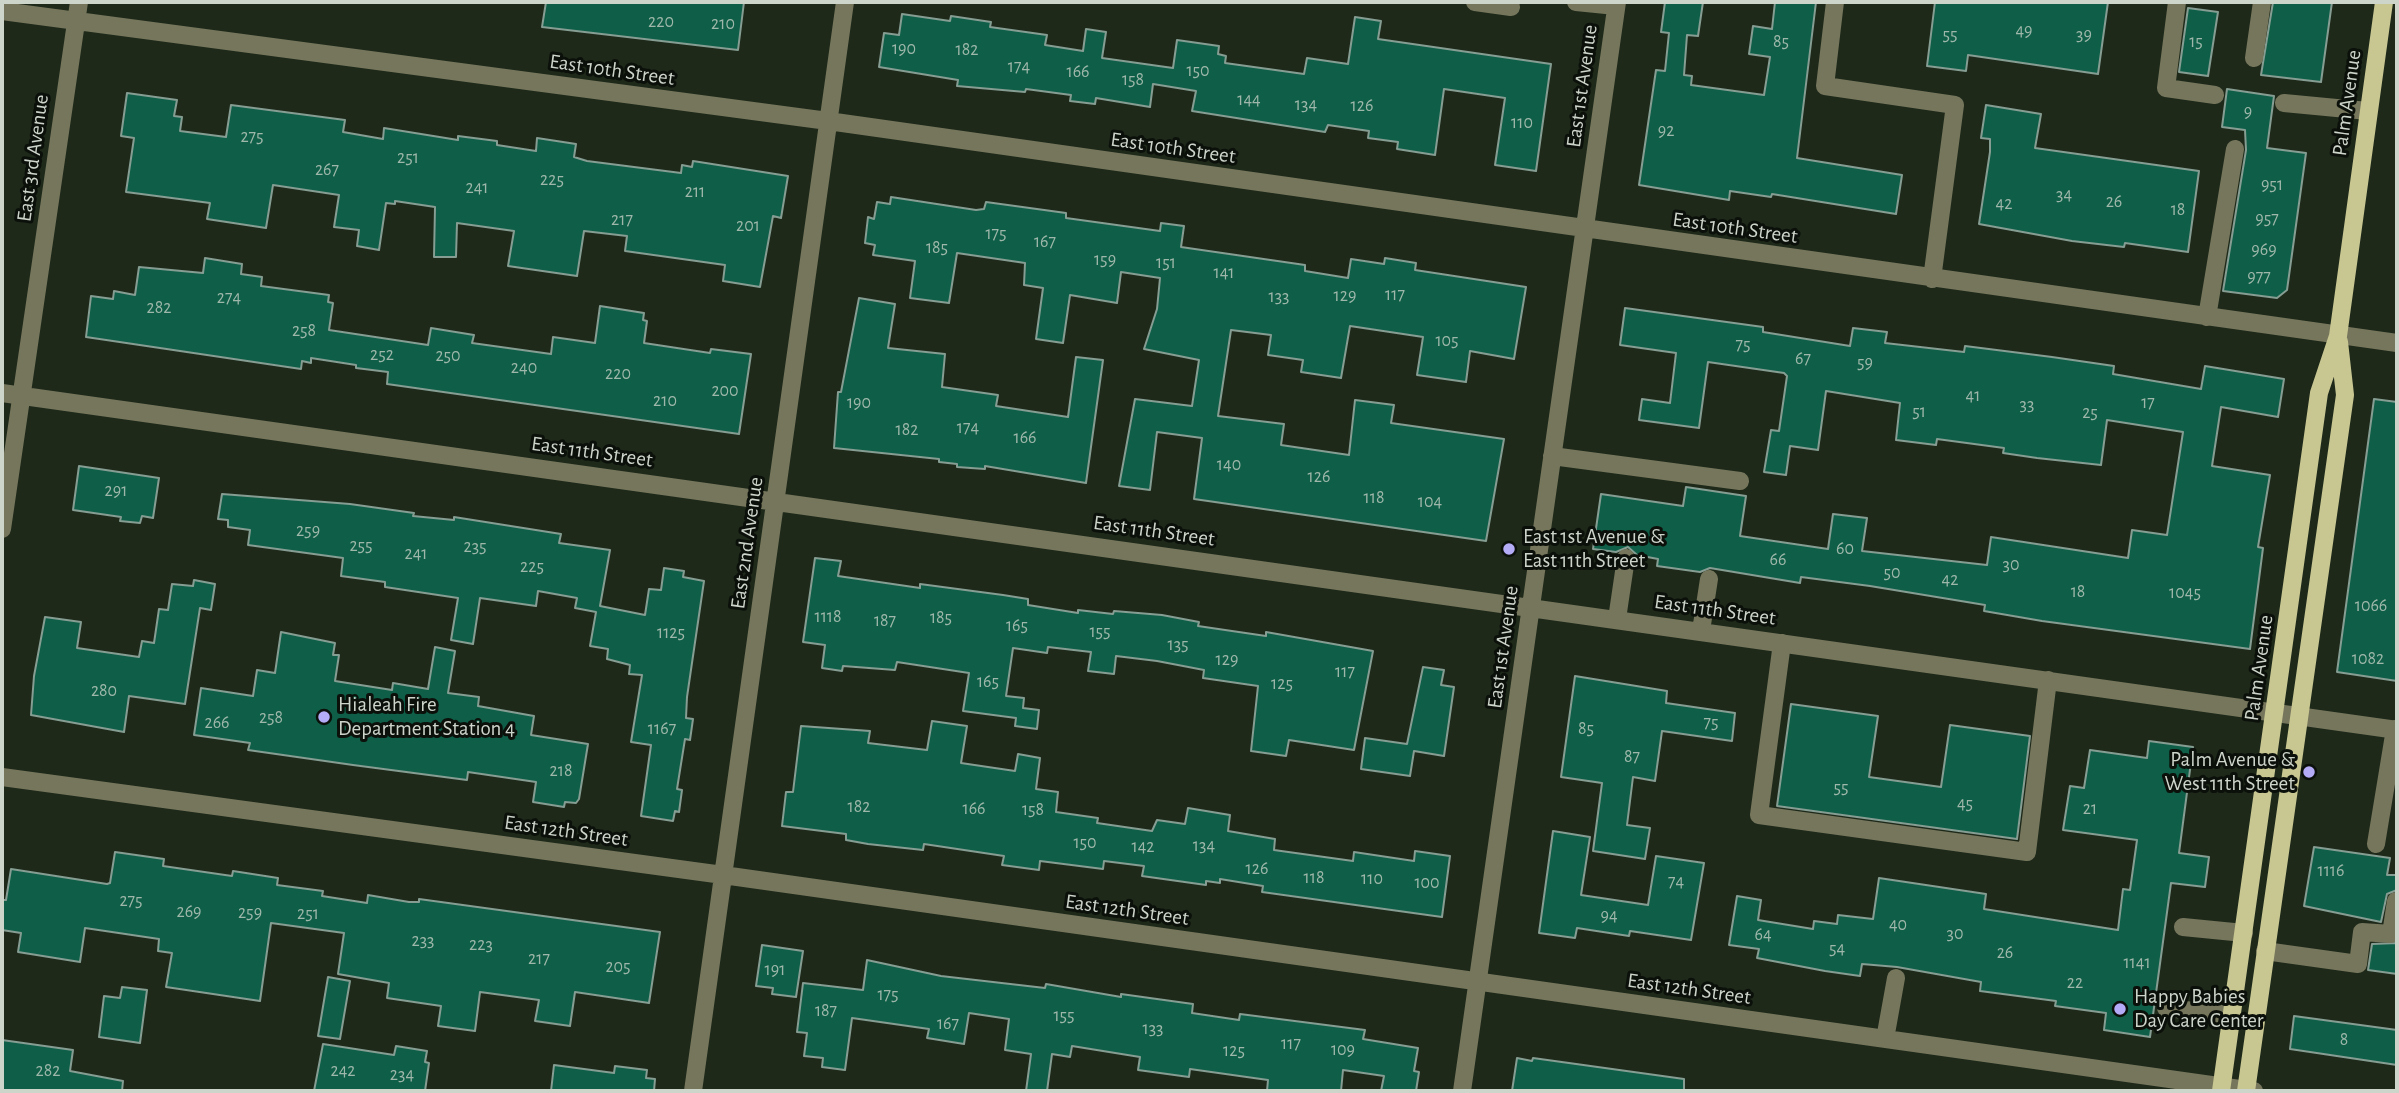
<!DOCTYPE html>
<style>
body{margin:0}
#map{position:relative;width:2399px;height:1093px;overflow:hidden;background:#1e291a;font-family:"Alegreya Sans",sans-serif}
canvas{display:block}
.frame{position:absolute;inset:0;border:4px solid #cdd4ca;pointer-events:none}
</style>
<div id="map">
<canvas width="2399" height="1093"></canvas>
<div class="frame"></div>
</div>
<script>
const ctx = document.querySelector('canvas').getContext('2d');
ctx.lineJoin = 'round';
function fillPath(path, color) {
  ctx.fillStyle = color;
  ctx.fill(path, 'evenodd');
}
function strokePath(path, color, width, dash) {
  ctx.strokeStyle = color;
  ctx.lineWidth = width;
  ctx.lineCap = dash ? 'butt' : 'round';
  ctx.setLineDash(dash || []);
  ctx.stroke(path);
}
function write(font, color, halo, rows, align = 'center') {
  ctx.font = font + ' "Alegreya Sans",sans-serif';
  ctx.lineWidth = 6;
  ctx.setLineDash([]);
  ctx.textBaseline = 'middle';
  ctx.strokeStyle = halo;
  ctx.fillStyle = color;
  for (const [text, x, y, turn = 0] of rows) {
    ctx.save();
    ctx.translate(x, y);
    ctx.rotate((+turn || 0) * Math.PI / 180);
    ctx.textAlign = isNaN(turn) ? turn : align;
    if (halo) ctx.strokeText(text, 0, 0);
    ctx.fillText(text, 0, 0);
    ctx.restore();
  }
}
const building = new Path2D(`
 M546,2H744L738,50L542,27Z
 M1665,2H1703L1698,36L1687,35L1684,75L1692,76L1691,85L1764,95L1770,57L1749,54L1753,26L1772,29L1775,2H1816L1797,158L1902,175L1896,214L1772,194L1771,197L1730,191L1729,200L1639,185L1656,70L1665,71L1669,33L1661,32Z
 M1935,2H2108L2098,74L1968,55L1966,71L1927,66Z
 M2273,2H2332L2321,82L2261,75Z
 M2188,8L2218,12L2208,76L2179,72Z
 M902,14L950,21L951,16L991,22L990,27L1047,35L1045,45L1083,51L1086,29L1106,32L1102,58L1173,68L1177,40L1219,46L1218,54L1226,56L1225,63L1304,74L1307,58L1348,64L1355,17L1381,21L1378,39L1551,64L1536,171L1495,165L1505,98L1444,89L1435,155L1397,149L1398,142L1368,138L1369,131L1328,125L1325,132L1192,111L1196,91L1153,84L1150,107L1096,98L1095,104L1070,101L1071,95L1026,89L1025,92L957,86L958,80L879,67L884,33L899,35Z
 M2227,89L2274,96L2267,148L2306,153L2287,290L2277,298L2223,291L2246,150L2245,130L2222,127Z
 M127,93L177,100L174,116L182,117L180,131L226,137L231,105L345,120L343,132L383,139L384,128L458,140V136L497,141V145L536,151L537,138L576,144L574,157L587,161L681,173L682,165L692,167L693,161L788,176L781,218L773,216L760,287L723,281L725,265L625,251L627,236L584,231L577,276L508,266L514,231L457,223L456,257H434L435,207L395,201V204L386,203L379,250L357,246L359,230L334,227L339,195L273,185L266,228L207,219L210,203L126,192L134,138L121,136Z
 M1986,105L2041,114L2035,148L2199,171L2188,252L2125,243L2124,247L2072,241L1979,224L1990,152V139L1981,138Z
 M891,197L976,210L984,209L986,202L1066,213V218L1160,231L1161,223L1184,226L1181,247L1305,265V271L1348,278L1351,259L1384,264L1385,258L1416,263L1415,270L1526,287L1514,359L1470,351L1466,382L1417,375L1423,337L1350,326L1341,378L1301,372L1303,360L1268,355L1271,335L1231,330L1218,416L1284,424L1281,445L1349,455L1355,400L1394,405L1391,423L1504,439L1486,541L1194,499L1202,438L1157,432L1150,490L1119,486L1135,399L1192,406L1199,360L1144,349L1157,309L1160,278L1121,272L1117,303L1070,295L1063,343L1036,339L1043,288L1024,285L1025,263L957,253L949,303L910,298L915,261L873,255L875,245L865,243L868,217L874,219L877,202L890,204Z
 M205,258L242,264L241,274L262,277L261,286L329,295L328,302L333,303L329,330L428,345L431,328L474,335L472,343L551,354L553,337L595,343L600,306L644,313L643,320L647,321L644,343L710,353L711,349L751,354L739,434L387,384L388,372L356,368V365L311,358V363L302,361L301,369L86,337L91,296L113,299L114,291L135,295L139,267L203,273Z
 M859,298L895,304L888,348L945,354L942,387L998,395L996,406L1068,417L1076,357L1103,360L1086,483L985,466V469L957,467V464L939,462V459L834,448L838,392H841Z
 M1625,308L1763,327V332L1850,346L1853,328L1887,332L1885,343L1964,352L1965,346L2052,357L2114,366L2113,374L2201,389L2205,366L2284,379L2278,417L2221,407L2212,466L2270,475L2258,547L2263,548L2250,649L2042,621L1984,611L1985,605L1870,586L1801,577L1800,583L1710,568L1700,572L1657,566L1658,559L1637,555L1628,547L1616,552L1593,549L1601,494L1683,506L1686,487L1746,496L1740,536L1828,549L1833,514L1867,518L1862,551L1987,565L1991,537L2128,558L2132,530L2167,535L2183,432L2107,420L2101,465L2037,458L2003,453L2004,448L1937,439L1936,445L1896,440L1900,403L1826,391L1818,450L1790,446L1786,475L1764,472L1771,430L1779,431L1787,376L1784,373L1708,362L1699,428L1639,420L1642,399L1670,403L1676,353L1620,345Z
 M2374,399L2397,402V681L2337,672Z
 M79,466L159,478L153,518L142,516L140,523L120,521L121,517L73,510Z
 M222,494L350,504L414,513L413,516L454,520V517L561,534L559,543L610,550L600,606L645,615L649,589L661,590L664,568L684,571L683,577L704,581L687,697L686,718L693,719L690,740L685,739L677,789L682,790L679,812L675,811L673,821L641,816L651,745L631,742L642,675L629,674L630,665L607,659L608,649L590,646L596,612L575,608L577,598L538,591L536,606L480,598L473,644L451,640L458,598L385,587V582L341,576L343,558L248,545L250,530L228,527V520L218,519Z
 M815,558L841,561L838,576L920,588V584L1003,595L1028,599V605L1078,613V610L1113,614L1114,611L1162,615L1199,622L1198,626L1266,636V632L1373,651L1354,750L1289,740L1286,756L1251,751L1258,686L1203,678L1204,670L1157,661L1116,656L1114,674L1088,671L1091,652L1048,647L1047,653L1013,648L1006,696L1024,698L1023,708L1039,710L1037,729L1015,726L1016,718L963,711L969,673L897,662L895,670L843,666L842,671L822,668L825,645L803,642Z
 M194,580L215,584L211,610L200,608L185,704L129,696L124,732L31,715L34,676L45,617L81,622L77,648L139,657L142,641L154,643L159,609L168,610L172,584L193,586Z
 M281,632L335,643L333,655H339L335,681L392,690L393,683L428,689L435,647L455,651L448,693L479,697L478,706L534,716L531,735L588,744L579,799L576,803L565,802L564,807L533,802L536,782L468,772L467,780L353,765L248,750L250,743L194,735L201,688L253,696L257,670L275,673Z
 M1423,667L1444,670L1441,685L1454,687L1444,756L1414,751L1410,776L1361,769L1365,738L1407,744Z
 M1575,676L1667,691L1666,703L1735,713L1732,741L1662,731L1655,781L1633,777L1627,825L1650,828L1645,859L1593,851L1602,783L1561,777Z
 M1791,704L1878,716L1869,777L1941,787L1950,725L2030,736L2017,839L1777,806Z
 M932,721L967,726L961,763L1015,771L1018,754L1040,758L1036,789L1058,792L1056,812L1098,818L1097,823L1152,831L1157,820L1185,824L1188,808L1230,815L1228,831L1275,839L1274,850L1353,861L1354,852L1414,861L1415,851L1450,856L1442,917L1262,892L1263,886L1220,879V883L1206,881V885L1142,876L1144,866L1104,861L1103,869L1040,861L1039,870L1002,865L1004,856L924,844L923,850L868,844L846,840V834L782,826L786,792H793L801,726L870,731L868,743L927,750Z
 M2149,741L2193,747L2179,853L2209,857L2205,887L2171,883L2150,1037L2104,1030L2106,1013L2055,1006L2056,1001L1980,991L1981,982L1897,967L1862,964L1860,976L1825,971L1757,958L1759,949L1729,945L1737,896L1761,900L1758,920L1813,929L1814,921L1837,924L1838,915L1873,919L1879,878L1986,894L1984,909L2118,930L2123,889L2130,890L2137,840L2063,830L2070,786L2084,788L2090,750L2147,758Z
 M1553,831L1590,837L1581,895L1648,905L1656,856L1704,863L1691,940L1630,931L1629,936L1577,928L1575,938L1539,933Z
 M2314,847L2390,858L2387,875H2397V890L2387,894L2381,922L2304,906Z
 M115,852L164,859L163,866L232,876L233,871L278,878L277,885L323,891L322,896L367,903L368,895L409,902H419V899L660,932L649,1003L575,992L570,1026L535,1021L539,1000L480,992L475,1031L438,1026L441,1006L387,998L389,983L338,974L344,933L271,923L260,1001L166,987L172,953L158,951L159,939L85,928L80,962L18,952L21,933L2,930V900H6L11,869L107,884L110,883Z
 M2397,943V974L2368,970L2372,944Z
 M762,945L803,951L796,997L772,994L773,988L756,986Z
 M867,960L941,976L1045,988L1046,984L1121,997V994L1193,1004L1192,1013L1239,1020L1240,1014L1365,1030L1363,1039L1418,1048L1414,1071L1419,1072L1416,1091H1381L1384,1076L1343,1070L1341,1091H1267L1268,1080L1190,1069L1189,1077L1138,1070L1140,1057L1072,1046L1070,1057L1052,1054L1047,1091H1026L1031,1054L1005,1050L1009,1019L969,1013L964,1044L927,1038L929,1029L852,1018L845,1070L822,1067L823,1058L804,1056L807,1033L797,1032L803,983L863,990Z
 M328,977L350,981L340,1039L318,1036Z
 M122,987L147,990L140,1043L99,1037L104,996L120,998Z
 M2294,1016L2397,1030V1065L2290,1049Z
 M2,1040L73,1050L70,1071L123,1081L122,1091H2Z
 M323,1044L394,1055L396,1046L427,1051L425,1062L429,1063L425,1091H314Z
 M1517,1058L1532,1061L1533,1058L1684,1079V1091H1512Z
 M554,1065L614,1073L615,1066L647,1070L646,1078L655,1079L654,1091H551Z`);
const minor = new Path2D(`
 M1475,2L1511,7
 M1576,2L1616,6
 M1835,2L1825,86L1955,105L1932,279
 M2177,2L2166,88L2215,95
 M2,11L828,121L2397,343
 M2254,58L2262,2
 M2284,103L2368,111
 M2207,317L2235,149
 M2,393L2397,730
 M1552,456L1740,481
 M2,529L79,2
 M1617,619L1626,558
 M1701,631L1709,579
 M1782,643L1759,815L2027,852L2048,680
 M2,777L723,875L2254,1091
 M2376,844L2395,729
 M2183,927L2244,933
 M2265,951L2358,964L2362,932L2391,934L2396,901
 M2166,1008L2232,1015
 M1885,1039L1896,978
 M693,1091L845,2
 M1462,1091L1617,2`);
const major = new Path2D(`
 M2221,1091L2319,393L2338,336L2384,2
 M2246,1091L2345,395L2339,342`);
const markers = [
 [1509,549,7,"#b5acf8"],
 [324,717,7,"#b5acf8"],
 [2309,772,7,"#b5acf8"],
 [2120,1009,7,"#b5acf8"]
];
const numberNames = [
 ["220",661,22],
 ["210",723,24],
 ["49",2024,31],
 ["55",1950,35],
 ["39",2084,35],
 ["85",1781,42],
 ["15",2196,42],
 ["190",904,49],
 ["182",967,50],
 ["174",1019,67],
 ["150",1198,71],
 ["166",1078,72],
 ["158",1133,80],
 ["144",1249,100],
 ["134",1306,105],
 ["126",1362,106],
 ["9",2248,112],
 ["110",1522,123],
 ["92",1666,131],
 ["275",252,137],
 ["251",408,158],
 ["267",327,170],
 ["225",552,180],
 ["951",2272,185],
 ["241",477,188],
 ["211",695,192],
 ["34",2064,195],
 ["26",2114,202],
 ["42",2004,204],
 ["18",2178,210],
 ["957",2267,219],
 ["217",622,220],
 ["201",748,226],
 ["175",996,234],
 ["167",1045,242],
 ["185",937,248],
 ["969",2264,250],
 ["159",1105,260],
 ["151",1166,263],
 ["141",1224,273],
 ["977",2259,277],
 ["117",1395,295],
 ["129",1345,296],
 ["133",1279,297],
 ["274",229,298],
 ["282",159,308],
 ["258",304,331],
 ["105",1447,341],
 ["75",1743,345],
 ["252",382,355],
 ["250",448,356],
 ["67",1803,359],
 ["59",1865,363],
 ["240",524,368],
 ["220",618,374],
 ["200",725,391],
 ["41",1973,396],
 ["210",665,401],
 ["190",859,403],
 ["17",2148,403],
 ["33",2027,405],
 ["51",1919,412],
 ["25",2090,413],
 ["174",968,428],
 ["182",907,430],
 ["166",1025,438],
 ["140",1229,465],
 ["126",1319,477],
 ["291",116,491],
 ["118",1374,498],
 ["104",1430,502],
 ["259",308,531],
 ["255",361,546],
 ["235",475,547],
 ["60",1845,549],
 ["241",416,554],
 ["66",1778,560],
 ["30",2011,565],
 ["225",532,567],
 ["50",1892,573],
 ["42",1950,580],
 ["18",2078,592],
 ["1045",2185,593],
 ["1066",2371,606],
 ["1118",828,617],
 ["185",941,618],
 ["187",885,621],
 ["165",1017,626],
 ["155",1100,632],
 ["1125",671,633],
 ["135",1178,645],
 ["1082",2368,659],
 ["129",1227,660],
 ["117",1345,672],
 ["165",988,682],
 ["125",1282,684],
 ["280",104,691],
 ["258",271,718],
 ["266",217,723],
 ["75",1711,723],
 ["1167",662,729],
 ["85",1586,729],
 ["87",1632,757],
 ["218",561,771],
 ["55",1841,788],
 ["45",1965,804],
 ["182",859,807],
 ["166",974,809],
 ["21",2090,809],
 ["158",1033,810],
 ["150",1085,843],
 ["134",1204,846],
 ["142",1143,847],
 ["126",1257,869],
 ["1116",2331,871],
 ["118",1314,878],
 ["110",1372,879],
 ["74",1676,882],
 ["100",1427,883],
 ["275",131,901],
 ["269",189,912],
 ["259",250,913],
 ["251",308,914],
 ["94",1609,916],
 ["40",1898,925],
 ["30",1955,934],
 ["64",1763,935],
 ["233",423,941],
 ["223",481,945],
 ["54",1837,949],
 ["26",2005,953],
 ["217",539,959],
 ["1141",2137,963],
 ["205",618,967],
 ["191",775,970],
 ["22",2075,983],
 ["175",888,995],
 ["187",826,1011],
 ["155",1064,1016],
 ["167",948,1024],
 ["133",1153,1029],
 ["8",2344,1040],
 ["117",1291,1044],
 ["109",1343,1050],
 ["125",1234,1051],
 ["282",48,1071],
 ["242",343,1071],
 ["234",402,1075]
];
const streetNames = [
 ["East 10th Street",612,70,8],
 ["East 1st Avenue",1582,86,-82],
 ["Palm Avenue",2347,103,-82],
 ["East 10th Street",1173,148,8],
 ["East 3rd Avenue",33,158,-82],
 ["East 10th Street",1735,228,8],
 ["East 11th Street",592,452,8],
 ["East 11th Street",1154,531,8],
 ["East 2nd Avenue",747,543,-82],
 ["East 11th Street",1715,610,8],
 ["East 1st Avenue",1503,647,-82],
 ["Palm Avenue",2259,668,-82],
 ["East 12th Street",566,831,8],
 ["East 12th Street",1127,910,8],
 ["East 12th Street",1689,989,8]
];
const poiNames = [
 ["East 1st Avenue &",1523,537],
 ["East 11th Street",1523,561],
 ["Hialeah Fire",338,705],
 ["Department Station 4",338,729],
 ["Palm Avenue &",2295,760,"right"],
 ["West 11th Street",2295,784,"right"],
 ["Happy Babies",2134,997],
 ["Day Care Center",2134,1021]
];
fillPath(building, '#0f5f48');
strokePath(building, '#859d92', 2);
strokePath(minor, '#76765c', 18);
strokePath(major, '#c8c792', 18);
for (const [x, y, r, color] of markers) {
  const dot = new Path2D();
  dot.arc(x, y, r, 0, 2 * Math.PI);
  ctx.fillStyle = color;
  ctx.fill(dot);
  strokePath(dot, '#0b100a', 2.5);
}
write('18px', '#9eb7aa', null, numberNames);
write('21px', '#cdd4ca', '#0b100a', streetNames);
write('21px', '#cdd4ca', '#0b100a', poiNames, 'left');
</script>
